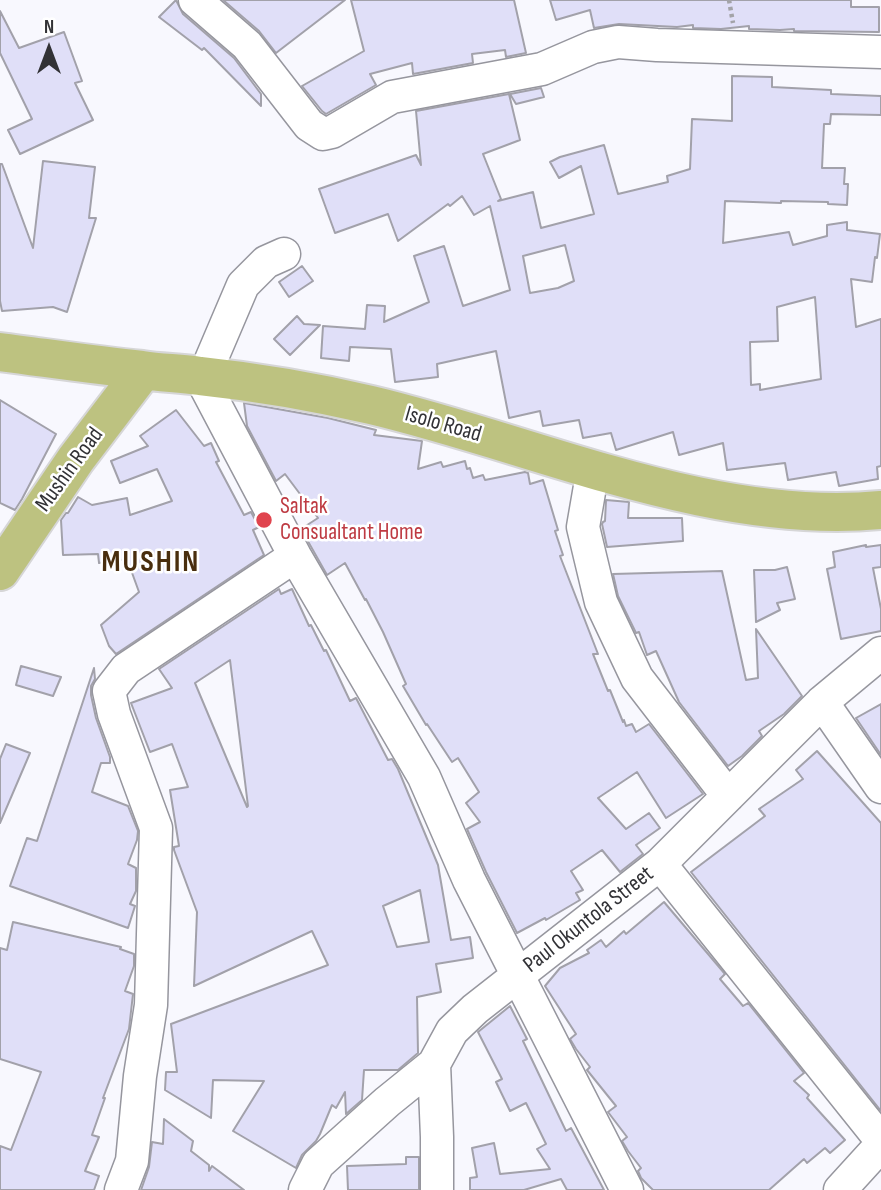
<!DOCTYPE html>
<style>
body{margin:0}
#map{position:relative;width:881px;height:1190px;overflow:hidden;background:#f8f8fe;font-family:"Sofia Sans Condensed",sans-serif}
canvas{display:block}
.north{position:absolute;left:14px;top:14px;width:70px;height:70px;-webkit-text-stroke:5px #fff;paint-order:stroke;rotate:0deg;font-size:19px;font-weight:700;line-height:28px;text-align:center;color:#323236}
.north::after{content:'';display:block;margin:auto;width:24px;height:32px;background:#323236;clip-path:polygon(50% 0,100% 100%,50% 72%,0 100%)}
</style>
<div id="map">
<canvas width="881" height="1190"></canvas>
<div class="north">N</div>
</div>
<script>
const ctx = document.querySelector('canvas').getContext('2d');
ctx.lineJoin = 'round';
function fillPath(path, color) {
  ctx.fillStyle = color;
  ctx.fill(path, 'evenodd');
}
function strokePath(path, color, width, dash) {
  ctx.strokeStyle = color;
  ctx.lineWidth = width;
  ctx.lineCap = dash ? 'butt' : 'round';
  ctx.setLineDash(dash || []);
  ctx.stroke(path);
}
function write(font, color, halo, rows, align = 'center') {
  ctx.font = font + ' "Sofia Sans Condensed",sans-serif';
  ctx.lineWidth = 5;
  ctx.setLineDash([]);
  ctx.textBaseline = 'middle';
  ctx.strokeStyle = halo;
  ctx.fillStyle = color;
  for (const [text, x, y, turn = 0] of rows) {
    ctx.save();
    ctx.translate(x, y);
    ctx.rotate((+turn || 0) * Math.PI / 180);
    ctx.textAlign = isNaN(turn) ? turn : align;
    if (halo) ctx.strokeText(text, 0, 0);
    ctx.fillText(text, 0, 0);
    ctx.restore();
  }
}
const building = new Path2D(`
 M176,0L183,14L234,58L261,94V106L204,48L202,50L159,17Z
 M223,0H345L276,53L259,31Z
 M351,0H514L526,53L506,57L505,50L472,54L473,63L413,74L412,63L370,74L376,85L326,114L322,111L302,86L364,51Z
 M550,0H851V7H879V32L794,31V29L780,30L749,29V26L721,29L693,28V25L677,27L619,24L594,28L590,10L556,20Z
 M0,11L19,48L64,32L82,81L75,83L93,120L20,154L8,130L32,119L0,53Z
 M732,76L772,77V87L831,90V94L881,96V115L831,114L830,124H824L822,168H845L844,184H848L847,205L828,204V202L781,201V203L725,201L723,243L789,232L793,245L827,236V225L847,222V230L880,234L877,258L875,257L872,282L851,279L856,327L881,319V466L877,467L878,479L839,486L836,472L788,480L785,463L727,470L723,443L679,455L673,432L616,450L611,433L583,438L579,420L543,426L540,411L509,418L496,351L437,364L438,377L395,382L391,349L350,347L349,361L321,358L323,326L365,329L367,305L385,306L384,322L429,302L414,256L444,246L463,306L510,290L490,206L474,215L462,196L450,206L448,204L398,241L388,214L335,233L319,189L416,155L421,165L416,111L509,94L520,140L483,154L501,199L498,201L533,192L541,228L594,214L581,166L559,178L550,162L560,157L604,145L618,194L668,182L667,176L690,169L692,119L732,121ZM565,245L574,281L558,288L530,293L523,256ZM815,297L821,379L760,390V384L751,385L750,342L778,341L777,307Z
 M541,88L544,97L516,104L510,94Z
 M43,161L95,167L89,218H96L67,312L53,307L2,311L0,301V164H2L33,248Z
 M302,266L313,281L289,297L279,282Z
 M297,316L304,324L320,325L290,355L274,339Z
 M0,400L56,434L22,499L15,510L0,503Z
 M244,403L328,418L376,430L374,435L422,441L418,469L441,462L443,467L465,461L467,469L470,468L473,478L483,475L485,480L525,472L528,473L530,484L543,480L558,530L555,531L563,555L560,556L598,654H593L608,691L610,690L623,722L624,720L626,726L632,724L636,732L649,724L703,794L666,818L637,772L598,798L626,829L649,813L660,828L636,845L643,854L620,872L602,850L571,871L583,890L576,893L580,900L546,920L545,918L517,933L486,872L467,829L480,822L466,803L479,792L458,758L452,762L427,724L426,725L403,686L406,684L383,632L366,599L365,600L345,563L327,575L301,529L318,518L285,474L276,481L275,479L247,426Z
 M176,410L204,446L211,443L219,461L216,462L244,515L251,512L259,527L253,530L264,555L116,654L109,646L101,625L139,592L127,559L99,563L98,554L63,555L61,520L66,513H68L78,497L92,505L127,498L130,515L172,501L157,469L120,483L111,461L148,446L140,436Z
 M606,500L629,502L628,518H682L683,541L607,547L602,524L603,522L605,521Z
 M866,545V547L881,545V567L873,568L881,609V631L841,639L827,569L835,567L833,552Z
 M787,567L795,599L777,603L780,610L756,622L754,570H775Z
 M722,571L746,680L758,678L756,629L802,696L784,714L759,731L762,736L742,756L728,766L679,702L656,651L647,655L639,632L636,633L618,596L613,574Z
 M279,589L281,594L292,589L309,626L311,625L324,651L326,650L350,701L356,698L388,760L392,759L398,769L438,865L451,940L470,937L473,958L436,964L441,992L417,997L418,1053L398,1070H364L362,1100L346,1114L345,1092L336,1108L332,1105L320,1134L316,1141L302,1155L296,1168L233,1131L264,1081L213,1080L211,1118L165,1090L166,1072H177L171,1024L328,965L312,931L194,986L197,912L174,850V847L179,846L170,790L188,787L172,744L150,752L131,703L172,688L159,669ZM230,660L248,806L247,807L195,683ZM420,890L429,942L397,947L383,906Z
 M21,666L61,677L53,696L16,685Z
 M94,668L95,679L91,686V695L96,718L110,757V763H101L92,792L128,806L138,831L137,840L128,864L136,868V891L130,904L135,906L128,928L10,886L27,838L37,841Z
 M881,704V755L856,718Z
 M6,744L30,753L0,823V759Z
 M817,751L881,823V1111L691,872L765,816L759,809L803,779L796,770Z
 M664,902L725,974L720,979L743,1006L748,1003L804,1073L794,1081L809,1095L807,1098L845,1140L830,1153L825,1148L807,1163L804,1159L769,1190H653L641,1178L638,1171L641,1168L628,1151L622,1141L627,1137L608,1112L616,1106L587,1070L590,1067L576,1049L570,1039L576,1034L545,986L560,968L589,953L587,950L601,940L606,947L624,931L626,934Z
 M13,922L121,947L120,949L134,954V966L125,991L133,994L129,1029L103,1098H105L92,1135L99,1137L85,1171L99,1176L94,1190H0V1146L11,1150L41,1072L0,1059V948L7,950Z
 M510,1006L527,1039L523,1041L566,1131L571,1128L604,1190H567L561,1179L524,1190H470V1178L477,1177L472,1148L494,1143L500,1174L550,1169L537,1149L546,1144L526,1103L510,1111L496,1082L502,1079L478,1032Z
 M164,1119L193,1141L191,1151L209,1165V1171L212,1166L244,1190H141L149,1167L152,1142L163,1144Z
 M406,1157H419V1190H348L347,1166L406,1164Z`);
const path = new Path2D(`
 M729,0L733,23`);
const minor = new Path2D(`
 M195,0L247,45L309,125L323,134L332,132L392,97L542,69L593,47L618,42L657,45L881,52
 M211,360L243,285L266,262L284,254
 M200,376L295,556L424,777L469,880L627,1190
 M593,469L583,527L601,602L637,678L728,796
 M822,702L881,787
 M660,864L881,1140
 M434,1064L437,1137V1190
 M121,1190L132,1161L140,1076L151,1005L156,828L114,714L109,691L126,669L295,556
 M305,1190L318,1164L387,1102L434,1064L452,1031L475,1009L660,864L822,702L881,653
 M840,1190L881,1145`);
const major = new Path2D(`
 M0,352C47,358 94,365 142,370C161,373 180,373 200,376C257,382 315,392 371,405C536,444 709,526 881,510
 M0,571L76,459L143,371`);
const markers = [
 [264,520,9,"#e0444e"]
];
const streetNames = [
 ["Isolo Road",443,425,16],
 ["Mushin Road",70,470,-54],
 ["Paul Okuntola Street",589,920,-38]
];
const healthNames = [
 ["Saltak",280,507],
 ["Consualtant Home",280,533]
];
const districtNames = [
 ["MUSHIN",151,563]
];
fillPath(building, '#e0dff8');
strokePath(building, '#a2a1aa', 2);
strokePath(minor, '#96969e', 35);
strokePath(major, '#d6d6d7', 42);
strokePath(path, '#a3a3a8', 4.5, [3.5, 3.5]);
strokePath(minor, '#fff', 32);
strokePath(major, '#bdc280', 38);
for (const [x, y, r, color] of markers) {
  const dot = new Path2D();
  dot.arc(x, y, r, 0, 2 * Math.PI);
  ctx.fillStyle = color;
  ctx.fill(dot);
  strokePath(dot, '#fff', 2.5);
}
write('23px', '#323236', '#fff', streetNames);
write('23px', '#be3a42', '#fff', healthNames, 'left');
ctx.letterSpacing = '2px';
write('bold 30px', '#492e0e', '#fff', districtNames);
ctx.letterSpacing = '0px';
</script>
